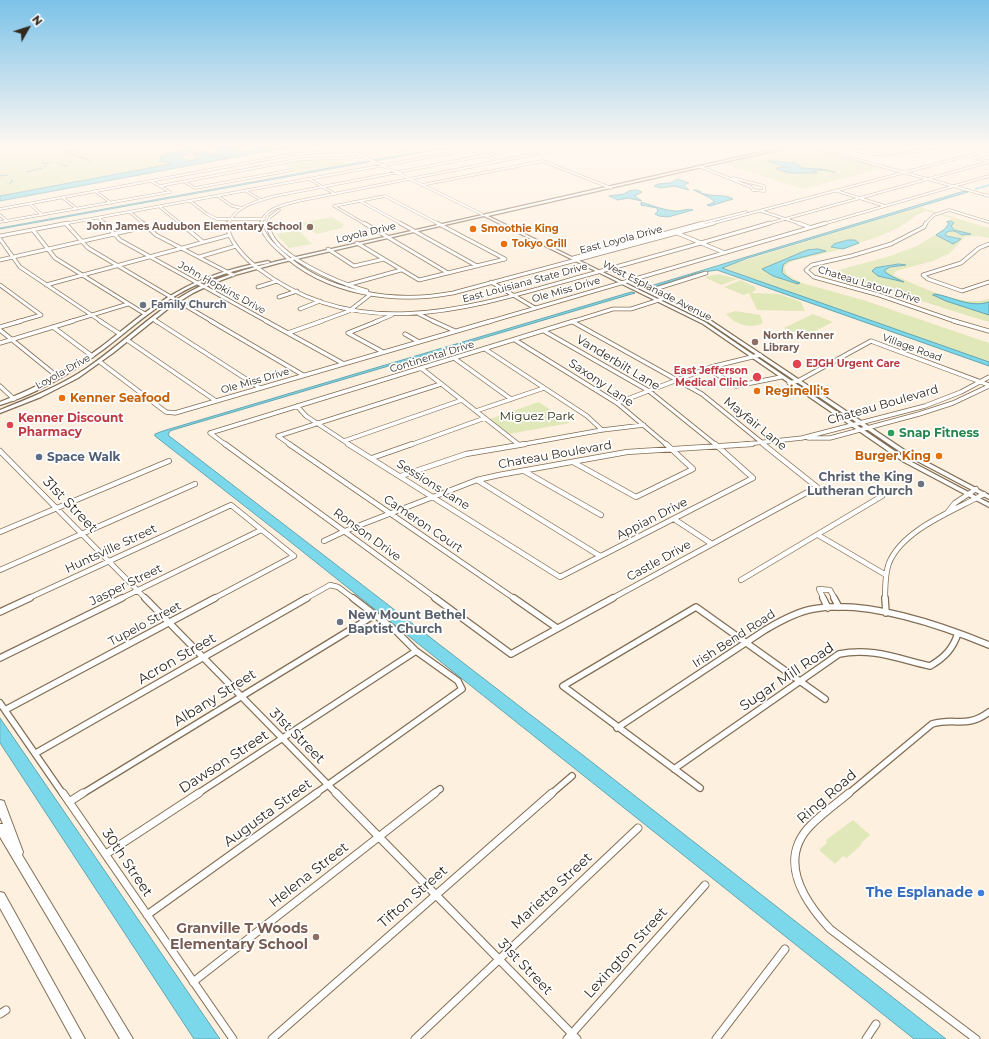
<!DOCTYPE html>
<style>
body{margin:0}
#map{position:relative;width:989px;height:1039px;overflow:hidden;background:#fef0df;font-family:Montserrat,sans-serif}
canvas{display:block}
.north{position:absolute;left:8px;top:8px;width:40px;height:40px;-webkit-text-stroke:3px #fff;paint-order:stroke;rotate:51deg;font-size:11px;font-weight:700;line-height:16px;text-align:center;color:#31291e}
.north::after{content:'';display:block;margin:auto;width:14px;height:18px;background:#31291e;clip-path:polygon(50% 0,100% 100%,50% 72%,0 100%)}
</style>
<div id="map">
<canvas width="989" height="1039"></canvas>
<div class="north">N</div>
</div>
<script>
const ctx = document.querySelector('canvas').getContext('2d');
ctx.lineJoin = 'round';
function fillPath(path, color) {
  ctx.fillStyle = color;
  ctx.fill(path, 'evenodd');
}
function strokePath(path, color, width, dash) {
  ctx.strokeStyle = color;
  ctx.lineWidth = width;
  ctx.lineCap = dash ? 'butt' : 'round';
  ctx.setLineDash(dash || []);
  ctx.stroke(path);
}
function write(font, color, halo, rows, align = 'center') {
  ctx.font = font + ' Montserrat,sans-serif';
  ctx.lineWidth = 3.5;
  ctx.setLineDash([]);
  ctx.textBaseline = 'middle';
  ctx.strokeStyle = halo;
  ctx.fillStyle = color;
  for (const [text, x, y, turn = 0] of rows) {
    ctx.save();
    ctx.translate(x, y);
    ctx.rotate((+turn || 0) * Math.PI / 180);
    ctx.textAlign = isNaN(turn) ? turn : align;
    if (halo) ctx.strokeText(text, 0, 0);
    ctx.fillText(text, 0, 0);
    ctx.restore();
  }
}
const green = new Path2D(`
 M0,146H218L212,148L220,154C210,157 202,147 194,155L199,159L188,161L178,156L191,153L195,149L176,151L159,157L164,161L171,163V164L0,196Z
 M807,146L884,168L803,189L722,163L796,147Z
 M304,159H339L348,164L297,173L281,163Z
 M920,207L989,228V238L979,236L965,237L950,253L933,261L896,271L893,275C921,286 959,308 989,299V322C938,307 888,289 837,275L835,271L890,256L917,246L947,227L951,218L926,211L917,215L900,227L880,236L835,251L792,261L784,267L787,275L802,283L863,300L989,343V362L724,268L729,265Z
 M332,217L344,224L342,228L317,234L300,223Z
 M299,230L312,244L289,248L276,234Z
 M718,274L738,279L721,285L704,277Z
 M741,280L755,287L756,290L751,293L779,294L801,302L805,311L757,310L749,293L744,295L724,287Z
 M735,311L760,315L763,323C751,330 735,324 726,314Z
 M813,314L833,322L805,336L784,328Z
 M539,402L570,423L509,434L490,419Z
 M853,820L870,835L861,843L862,844L847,858L843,856L835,864L819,850L827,843L826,840Z`);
const water = new Path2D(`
 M218,146H226L242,151L267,146H294L0,201V196L171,164L170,163L159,161L161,159L159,157L176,151L196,149L191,153L178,156L188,161L199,159L193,154C196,153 200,151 203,151C211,152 212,157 220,154L212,149Z
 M457,146L0,229V228L378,159Z
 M768,161C771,161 796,163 798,164C799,165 800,167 802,168L821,169L835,172L824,170L814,171L817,173H793L781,171L776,168L785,167Z
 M678,179L689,183L684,185L689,190L674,186L661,188L654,186L658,184L670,183Z
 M637,190L642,192L634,196L642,201L628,198L618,200L609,196L624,194L629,191Z
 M694,190L700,191L701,193C711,197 726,194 733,199L710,206L707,205L715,202L710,198Z
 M965,191L968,192L748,258L722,268L989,362V366L717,270L697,273L651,288L648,287Z
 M644,203C654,206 666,211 677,211C683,211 687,208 693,210L668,217L659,216L655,214L658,211L657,208L641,205V203Z
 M951,221L954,223L951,226L954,230L971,234L962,235C957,233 955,229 947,232L945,235L947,236L961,239L953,244L936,235L945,229L949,223L947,222Z
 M848,240H855L859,243L843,249L831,247L834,244Z
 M818,249L826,251L788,261L783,265L782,273L792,280L800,283L798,284L773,276L762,269L807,250Z
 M899,264L906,265L890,267L885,270V272L893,277L904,282L878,276L872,271L875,268Z
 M632,292L635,293L176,429L170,431L168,435L584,756L946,1039H914L288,540L155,436V434L163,431Z
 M935,294C954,297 969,308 989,302V315L946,301L933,295Z
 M0,718L220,1039H194L0,743Z`);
const stream = new Path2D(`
 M0,147L5,146
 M66,147L73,146
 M55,150L66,146
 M64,152L101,146
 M64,152L90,160V162
 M42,162L45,164L50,162
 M62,165L68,166
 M44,167L47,166
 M27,172L42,168
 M0,176L8,175
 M9,184L13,181L11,180`);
const canal = new Path2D(`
 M976,189L989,185`);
const minorFar5 = new Path2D(`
 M342,146L482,214
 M387,146L398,151L417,148L414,146
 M808,146L989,196
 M841,146C877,160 903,155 940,146
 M878,148L884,146
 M573,149L588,146
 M471,150L499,161
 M968,156L988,161
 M701,167L751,187L753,190L764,191V186L733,178
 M309,179L335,194
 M151,181L170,192
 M185,182L195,188L292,170
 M422,185L543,161L611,188
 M160,186L302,159L346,158L366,155
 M95,191L111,203
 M246,191L261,200
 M837,191L885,206
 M218,196L232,206L242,208
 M63,198L77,209
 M190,201L207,214L217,219H264
 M360,201L402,224
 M30,204L42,215
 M334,206L385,196L439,224
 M334,206L365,224
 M160,207L181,224
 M0,209L295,154L341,151L368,146
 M761,211L801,224
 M130,212L144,224
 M0,215L7,221
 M99,218L105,224
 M0,222L170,192
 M63,224L488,146
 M228,224C236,206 257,201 275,196L533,146
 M261,224C264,208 284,205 298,201L576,146
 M267,224L270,217L279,210
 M699,224L746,212
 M710,224L989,150
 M767,224L989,162
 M823,224L989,176
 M925,224L934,215L949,210L989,222`);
const minorFar4 = new Path2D(`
 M104,223L120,240L268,322
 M143,223L156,235L233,275
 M180,223L203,242
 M228,223C225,239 248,261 259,269C362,347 476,306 587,275C648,258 709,241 770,223
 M261,223C262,234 272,244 280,251C325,294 394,304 453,293L714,223
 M268,223C268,255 342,284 367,291
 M364,223L448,273
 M400,223L477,266
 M437,223L505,259
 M798,223L809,227
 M926,223L924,227L891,244L851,256L812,265L806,270L814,277L879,295L957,322
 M66,224L88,248L213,322
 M33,230L55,258L145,314
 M677,233L725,253
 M0,236L68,223
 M0,239L20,267L102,322
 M357,243L419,280L505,259
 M989,244L979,248L961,263L923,275L928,279L962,291L989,282
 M328,249L354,266L384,259
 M199,257L236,246
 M573,258L703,223
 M0,260L145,227
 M491,282L535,308
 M0,285L41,315L17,322
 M46,285L230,235
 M347,285L401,270
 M258,287L277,281
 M649,291L706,273
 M279,297L297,291
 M300,309L320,301
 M419,314L435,322
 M153,319L157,322
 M69,322L128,304
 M319,322L349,311L371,294
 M375,322L392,315
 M488,322L826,223
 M571,322L613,309H631L662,299`);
const minorFar3 = new Path2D(`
 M100,321L120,334
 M156,321L260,388
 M211,321L303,375
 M266,321L344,364
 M378,321L348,333L383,352
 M433,321L455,331
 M954,321L989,331
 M573,322L702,394L765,445
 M0,327L21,321
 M53,327L92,356
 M0,330L58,377
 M544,331L649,391L716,445
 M288,333L322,321
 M405,334L419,342
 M127,340L216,401
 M515,340L617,403L667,445
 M0,343L73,321
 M485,349L587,416L602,430
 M454,358L511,399
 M100,362L166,412L175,413L491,321
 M421,368L518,444
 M708,369L736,386L781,377
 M789,383L798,381L871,341L989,385
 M0,386L14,399
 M617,403L711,367L760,355
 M297,406L306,416L350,445
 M476,411L544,388
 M210,433L226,445
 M210,433L574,321
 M278,436L291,445
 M278,436L441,384
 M808,438H830L919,414L953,403L989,386
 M344,441L462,400
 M410,445L485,418
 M519,445L602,430L644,425
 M737,445L802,438L925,406L961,392L989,377`);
const minorFar2 = new Path2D(`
 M225,444L437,599
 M289,444L515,599
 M348,444L560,577L753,478L715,444
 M0,451L146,599
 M372,458L412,444
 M573,462L636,497L693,469L666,444
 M524,471L601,515
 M401,476L466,454L525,444
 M477,480L600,556
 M947,513L955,503L976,489
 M674,519L712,544
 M0,532L169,461
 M818,535L886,575
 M324,541L345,531L477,480L499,475L627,452L752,444
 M0,570L195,484
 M741,580L882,496
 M27,599L231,505L294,556L213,599
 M120,599L261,530
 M305,599L330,585L338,587L354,599
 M611,599L817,487L763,444
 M824,599L819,589L830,590L835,599
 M885,599C885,587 885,574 889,563C903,529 954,511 984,494`);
const minorFar1 = new Path2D(`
 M145,598L337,794
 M435,598L511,654L613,598
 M514,598L557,628
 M823,598L828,608
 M834,598L839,607
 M885,598L886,613
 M0,612L30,598
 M0,658L122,598
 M0,703L63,794
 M5,710L215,598
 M617,728L765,630C780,621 796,612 813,609C866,599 940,625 989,645
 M36,753L307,598
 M674,769L839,654C871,647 899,659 930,666C944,658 953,649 958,633
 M700,788L563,686L696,607L825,699
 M82,794L373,616
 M197,794L416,651
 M315,794L462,689L458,681L416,651L396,631L353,598
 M433,794L440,789
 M551,794L572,776
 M848,794L932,724C956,717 966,729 989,712`);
const minor = new Path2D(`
 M63,793L233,1039
 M336,793L577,1039
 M849,793C837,803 823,813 811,825C777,859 803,900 830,929L976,1039
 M69,802L83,793
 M106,854L199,793
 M147,915L317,793
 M193,982L435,793
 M0,1014L6,1010
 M272,1039L552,793
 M415,1039L638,828
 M567,1039L705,885
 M716,1039L785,949
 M866,1039L876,1024`);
const major = new Path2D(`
 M788,146H794L488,216L705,322L908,460L989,503V507L904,462L703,324L484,216L279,263L235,275L214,283L193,293L169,308L113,353L78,378L41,397L0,413V410C30,398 60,386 87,368C122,344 152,313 189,292C216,277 248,269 278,261Z
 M268,261L270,262L269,263C232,270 199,280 167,301C145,315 125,333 104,349C73,372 37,394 0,405V402C36,388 70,370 101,347C126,328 149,307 177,292C205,276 236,267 268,261Z
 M628,281H630L710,320L906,451L989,495V499L902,453L708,322L628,283Z`);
const highway = new Path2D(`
 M0,800L4,801L5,804L23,852L22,855L133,1039H120L0,837V824H3L0,817Z
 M0,892L4,893L85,1039H72L0,908Z`);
const markers = [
 [310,227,4,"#8d6e63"],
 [473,229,4,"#e8710a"],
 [504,244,4,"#e8710a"],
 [143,305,4,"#6b7280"],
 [755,342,4,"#8d6e63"],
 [797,364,5,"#e0444e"],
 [757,377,5,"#e0444e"],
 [757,391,4,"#e8710a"],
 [62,398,4,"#e8710a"],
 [10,425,4,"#e0444e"],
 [891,433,4,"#2e9e5b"],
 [939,456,4,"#e8710a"],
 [39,457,4,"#5c6f8a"],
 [921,484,4,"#6b7280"],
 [340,622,4,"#6b7280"],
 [981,893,4,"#3f7fe0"],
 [316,937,4,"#8d6e63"]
];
const farEducationnames = [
 ["John James Audubon Elementary School",302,227],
 ["North Kenner",763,336,"left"],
 ["Library",763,348,"left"]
];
const farFoodnames = [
 ["Smoothie King",481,229],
 ["Tokyo Grill",512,244]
];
const farStreetnames = [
 ["Loyola Drive",366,233,-13],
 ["East Loyola Drive",621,240,-15],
 ["East Louisiana State Drive",525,283,-15],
 ["Chateau Latour Drive",869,285,17],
 ["John Hopkins Drive",222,288,29],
 ["Ole Miss Drive",566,290,-16],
 ["West Esplanade Avenue",657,291,27],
 ["Village Road",912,348,20],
 ["Continental Drive",432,357,-17],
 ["Loyola Drive",63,372,-29],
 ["Ole Miss Drive",255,381,-16]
];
const farWorshipnames = [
 ["Family Church",151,305]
];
const farHealthnames = [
 ["EJGH Urgent Care",806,364],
 ["East Jefferson",748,371,"right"],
 ["Medical Clinic",748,383,"right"]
];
const streetNames = [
 ["Vanderbilt Lane",618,363,31],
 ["Saxony Lane",601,383,34],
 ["Chateau Boulevard",883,405,-16],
 ["Mayfair Lane",755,424,39],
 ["Chateau Boulevard",555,455,-10],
 ["Sessions Lane",433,485,32],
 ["Appian Drive",652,519,-27],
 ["Cameron Court",423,524,34],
 ["Ronson Drive",367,535,36],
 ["Huntsville Street",111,549,-25],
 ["Castle Drive",659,561,-29],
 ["Jasper Street",126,585,-26],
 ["Tupelo Street",145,624,-28],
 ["Irish Bend Road",734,639,-33]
];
const foodNames = [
 ["Reginelli's",765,391],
 ["Kenner Seafood",70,398],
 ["Burger King",931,456,"right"]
];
const parkNames = [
 ["Miguez Park",537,416]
];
const healthNames = [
 ["Kenner Discount",18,418],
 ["Pharmacy",18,432]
];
const leisureNames = [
 ["Snap Fitness",899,433]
];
const serviceNames = [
 ["Space Walk",47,457]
];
const worshipNames = [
 ["Christ the King",913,477],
 ["Lutheran Church",913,491],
 ["New Mount Bethel",348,615,"left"],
 ["Baptist Church",348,629,"left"]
];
const nearStreetnames = [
 ["31st Street",70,505,46],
 ["Acron Street",177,659,-30],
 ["Sugar Mill Road",787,677,-34],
 ["Albany Street",215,698,-32],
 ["31st Street",297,736,45],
 ["Dawson Street",224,762,-33],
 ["Ring Road",827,797,-41],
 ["Augusta Street",268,813,-36],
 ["30th Street",127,863,56],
 ["Helena Street",309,875,-38],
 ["Marietta Street",552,891,-43],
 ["Tifton Street",413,897,-41],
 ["Lexington Street",626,953,-48],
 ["31st Street",525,967,46]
];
const nearShopnames = [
 ["The Esplanade",973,893]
];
const nearEducationnames = [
 ["Granville T Woods",308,929],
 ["Elementary School",308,945]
];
fillPath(green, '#e0e7b9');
fillPath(water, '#7bd8ea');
strokePath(water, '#65a4ad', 1);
strokePath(stream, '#65a4ad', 1);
strokePath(canal, '#7bd8ea', 2);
strokePath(minorFar5, '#826e55', 3);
strokePath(minorFar4, '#826e55', 4.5);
strokePath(minorFar3, '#826e55', 5);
strokePath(minorFar2, '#826e55', 6);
strokePath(minorFar1, '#826e55', 8);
strokePath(minor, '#826e55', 9);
strokePath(major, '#826e55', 2.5);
strokePath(highway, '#826e55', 2);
strokePath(minorFar5, '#fff', 2);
strokePath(minorFar4, '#fff', 3);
strokePath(minorFar3, '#fff', 3.5);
strokePath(minorFar2, '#fff', 4.5);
strokePath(minorFar1, '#fff', 5.5);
strokePath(minor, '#fff', 7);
fillPath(major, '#fff');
fillPath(highway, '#fff');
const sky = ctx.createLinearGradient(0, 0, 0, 292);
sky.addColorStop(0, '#7cc2e9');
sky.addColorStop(0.5, '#fff8f1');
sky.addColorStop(1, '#fff8f100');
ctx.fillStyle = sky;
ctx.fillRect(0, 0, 989, 292);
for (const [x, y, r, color] of markers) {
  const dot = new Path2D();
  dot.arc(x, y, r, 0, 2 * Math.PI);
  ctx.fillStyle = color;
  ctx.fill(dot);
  strokePath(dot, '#fff', 1.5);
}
write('bold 10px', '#785e54', '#fff', farEducationnames, 'right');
write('bold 10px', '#c56008', '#fff', farFoodnames, 'left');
write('10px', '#31291e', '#fff', farStreetnames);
write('bold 10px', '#5b616d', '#fff', farWorshipnames, 'left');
write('bold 10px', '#be3a42', '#fff', farHealthnames, 'left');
write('12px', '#31291e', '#fff', streetNames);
write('bold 12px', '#c56008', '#fff', foodNames, 'left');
write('12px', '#2b2e10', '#fff', parkNames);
write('bold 12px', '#be3a42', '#fff', healthNames, 'left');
write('bold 12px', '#27864d', '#fff', leisureNames, 'left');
write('bold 12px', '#4e5e75', '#fff', serviceNames, 'left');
write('bold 12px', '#5b616d', '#fff', worshipNames, 'right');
write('14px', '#31291e', '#fff', nearStreetnames);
write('bold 14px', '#366cbe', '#fff', nearShopnames, 'right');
write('bold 14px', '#785e54', '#fff', nearEducationnames, 'right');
</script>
